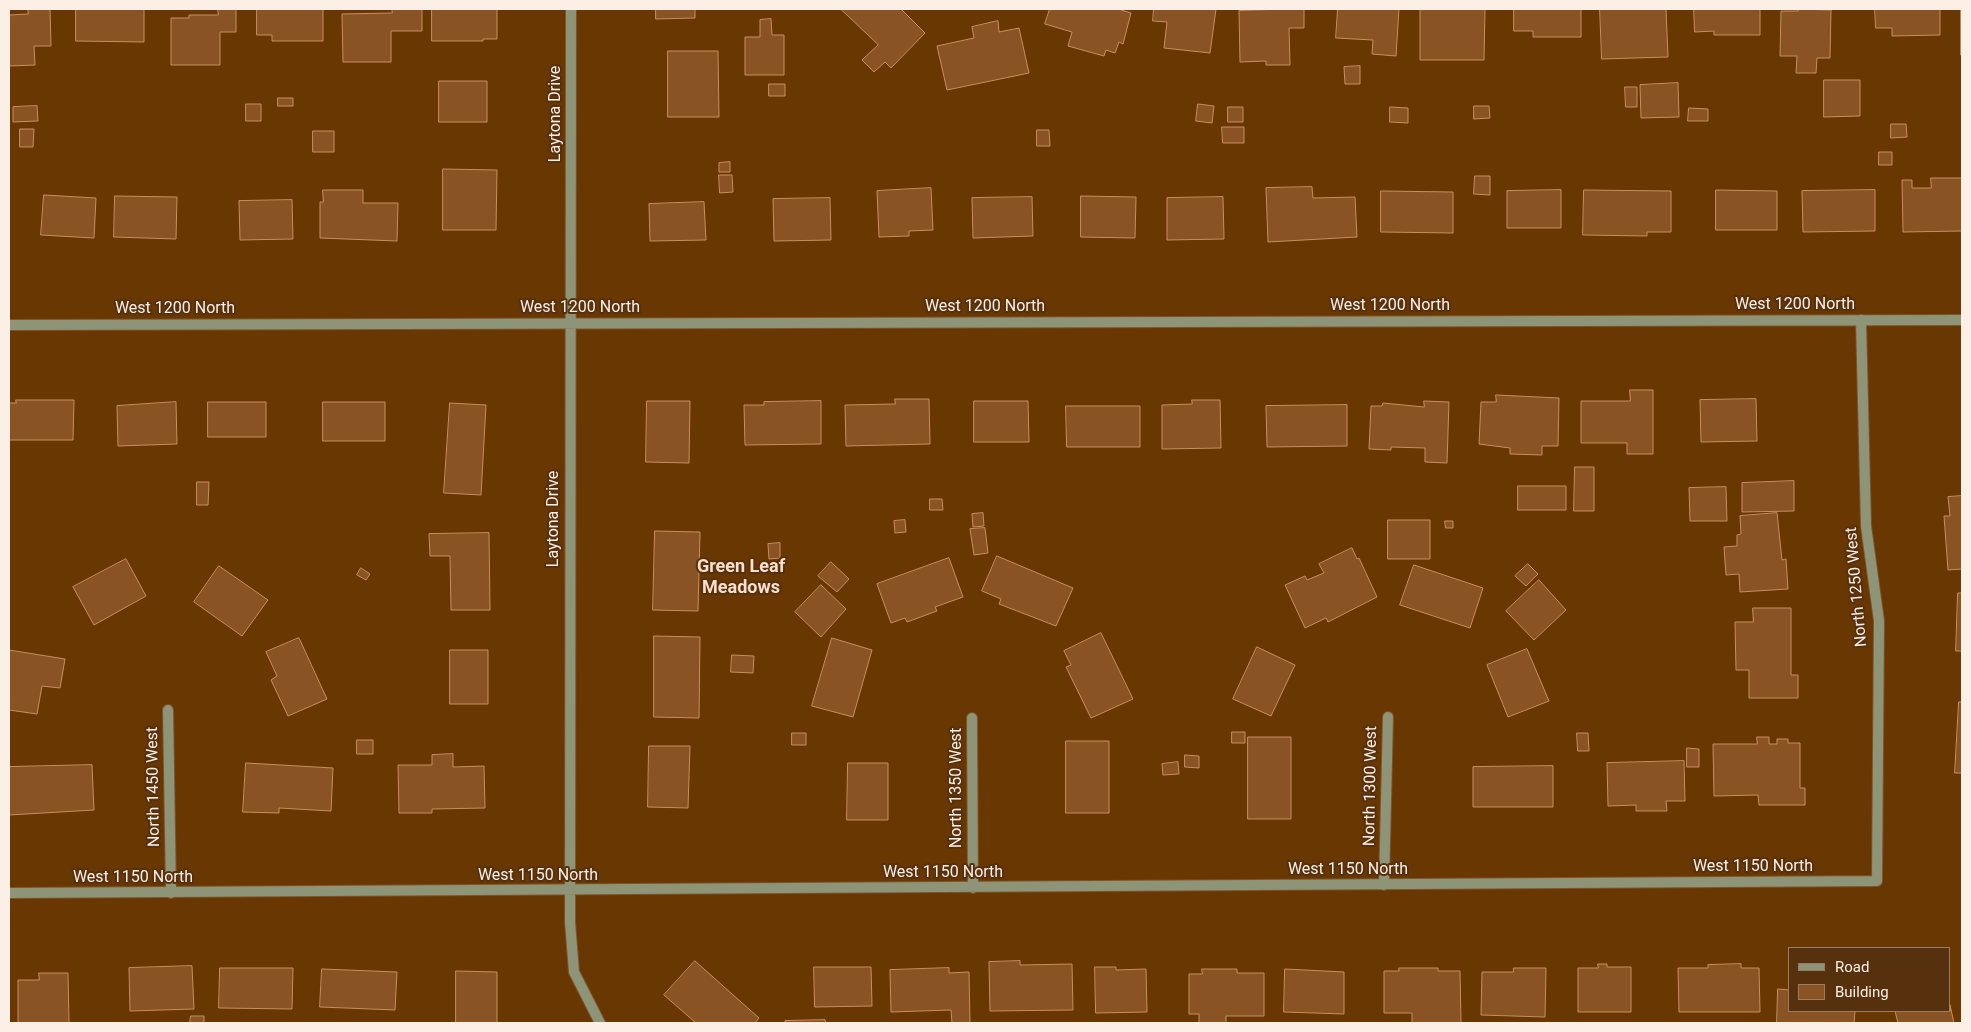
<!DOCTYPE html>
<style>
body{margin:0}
#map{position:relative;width:1971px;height:1032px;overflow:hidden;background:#693702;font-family:Roboto,sans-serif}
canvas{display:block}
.frame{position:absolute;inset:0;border:10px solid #fcefe6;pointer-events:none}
.legend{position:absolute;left:1788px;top:947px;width:162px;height:65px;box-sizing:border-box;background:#57300d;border:1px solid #997c64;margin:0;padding:6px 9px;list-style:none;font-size:15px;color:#fcefe6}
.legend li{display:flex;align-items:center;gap:10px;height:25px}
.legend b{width:25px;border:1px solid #997c64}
</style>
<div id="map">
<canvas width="1971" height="1032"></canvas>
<div class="frame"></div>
<ul class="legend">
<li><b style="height:6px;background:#8d9478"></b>Road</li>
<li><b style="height:14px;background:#895324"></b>Building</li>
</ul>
</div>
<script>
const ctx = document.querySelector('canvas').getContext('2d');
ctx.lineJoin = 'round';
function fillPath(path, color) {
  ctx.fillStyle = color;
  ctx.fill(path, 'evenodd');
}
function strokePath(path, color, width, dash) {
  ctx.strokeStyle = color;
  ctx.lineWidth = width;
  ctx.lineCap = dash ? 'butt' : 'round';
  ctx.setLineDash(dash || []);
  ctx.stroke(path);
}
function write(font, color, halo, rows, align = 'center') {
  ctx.font = font + ' Roboto,sans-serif';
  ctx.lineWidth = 4;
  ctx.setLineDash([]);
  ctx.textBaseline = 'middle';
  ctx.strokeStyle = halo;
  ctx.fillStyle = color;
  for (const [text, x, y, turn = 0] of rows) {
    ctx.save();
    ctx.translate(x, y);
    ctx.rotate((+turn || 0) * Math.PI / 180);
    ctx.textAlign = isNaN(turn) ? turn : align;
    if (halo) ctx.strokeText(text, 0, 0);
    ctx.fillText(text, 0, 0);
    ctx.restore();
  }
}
const building = new Path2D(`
 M28,9H50L51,46H34L35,65L9,66V15L28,14Z
 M76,9H144V42L76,41Z
 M218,9H236V32H220V65H171V18H189V15H218Z
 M257,9H323V41H272V35H257Z
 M392,9H422V31H391V62H343L342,14L392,13Z
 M432,9H497V39H483V41H432Z
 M656,9H695V18L656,19Z
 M841,9H901L925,33L891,68L885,62L874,72L862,60L878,45Z
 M1050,9H1118L1131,13L1123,44L1119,42L1115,53L1106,50L1104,56L1068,46L1072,32L1045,24Z
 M1154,9H1216L1210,53L1164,48L1167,22L1153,21Z
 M1286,9H1304V28H1289L1290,65H1266V61L1240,62L1239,11Z
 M1338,9H1399L1396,56L1372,54L1373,40L1336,38Z
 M1468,9H1485L1484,60H1420V10Z
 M1514,9H1581V37H1533V31H1514Z
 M1600,9H1666L1668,57L1602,59Z
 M1694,9H1760V35H1714V31L1695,32Z
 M1798,9L1831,10L1830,58H1817L1816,73H1796L1797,56H1780L1781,11H1798Z
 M1875,9H1940V35L1892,36V28H1876Z
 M1961,9H1962V55H1961Z
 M771,19L772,35H784V75H745V37H760V20Z
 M998,21L999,32L1019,28L1029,73L947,90L937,46L974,38L972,27Z
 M668,51H718L719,117H668Z
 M1360,66V84H1345L1344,67Z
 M1824,80H1860V116L1824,117Z
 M439,81H487V122H439Z
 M1678,83L1679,117L1641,118L1640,85Z
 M769,84H785V96H769Z
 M1625,87H1637V107H1626Z
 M278,98H293V106H278Z
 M246,104H261V121H246Z
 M1198,104L1214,106L1212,123L1196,121Z
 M37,106L38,121L13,122V107Z
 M1474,106H1489L1490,118L1474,119Z
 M1228,107H1243V122H1228Z
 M1390,107L1408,108V123L1390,122Z
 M1689,108L1708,109V121H1688Z
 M1891,124H1906L1907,137L1891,138Z
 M1222,127H1244V143H1223Z
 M20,129H34L33,147H20Z
 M1037,130H1049L1050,146H1037Z
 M313,131H334V152H313Z
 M1879,152H1892V165H1879Z
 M730,162V172H719V163Z
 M443,169L497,170L496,230H443Z
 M719,175H732L733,192L720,193Z
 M1475,176H1490V195L1474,194Z
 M1931,178H1962V231L1903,232L1902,180H1912V188H1931Z
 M1312,187L1313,198L1355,197L1357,237L1268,242L1266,188Z
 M931,188L933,230L909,231V236L879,237L877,191Z
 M323,190H363V203H398L397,241L320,238V202H323Z
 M1561,190V228H1507V191Z
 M1584,190L1671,191V232H1647V236L1583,235Z
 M1716,190L1777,191V230H1716Z
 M1875,190V231L1803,232L1802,191Z
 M1381,191L1453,192V233L1381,232Z
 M44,195L96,198L94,238L41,235Z
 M115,196L177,197L176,239L114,237Z
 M1081,196L1136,197L1135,238L1081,237Z
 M1032,197L1033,236L973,238L972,198Z
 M1223,197L1224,239L1167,240V198Z
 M830,198L831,240L774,241L773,199Z
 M292,200L293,239L240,240L239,201Z
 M704,202L706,240L650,241L649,204Z
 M1630,390H1653V454H1627V443H1581V401H1630Z
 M1496,395L1559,398L1558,446H1542V455L1510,454V448L1479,444L1481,402H1496Z
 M895,399H929L930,444L846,446L845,405L895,404Z
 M1756,399L1757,441L1701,442L1700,400Z
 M16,400H74L73,440H9V403H16Z
 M1192,400H1220L1221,448L1162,449V405L1192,404Z
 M647,401H690L689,463L646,462Z
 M821,401V444L745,445L744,405H764V402Z
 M974,401H1028L1029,442H974Z
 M1424,401L1449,402L1447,463L1425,462V448L1391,447V450L1369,449L1371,406H1382L1383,403L1424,407Z
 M176,402L177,444L118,446L117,406Z
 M208,402H266V437H208Z
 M323,402H385V441H323Z
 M450,403L486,405L481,495L444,493Z
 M1347,405V446L1267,447L1266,406Z
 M1066,406H1140V447H1067Z
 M1575,467H1594V511H1574Z
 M1794,481V511L1742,512V483Z
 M197,482H209L208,505H197Z
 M1518,486H1566V510H1518Z
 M1726,487L1727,521H1690L1689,488Z
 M1962,496V569L1948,570L1944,516H1950L1948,497Z
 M930,499H942L943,510H930Z
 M983,513L984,526L973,527L972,514Z
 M1777,513L1782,560L1786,559L1788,589L1740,592L1739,574L1726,575L1724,547L1737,546V535L1741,534L1740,516Z
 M905,520L906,532L895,533L894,521Z
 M1388,520H1430V559H1388Z
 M1445,521H1453V528H1446Z
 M985,528L988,553L974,555L970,529Z
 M655,531L700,532L698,611L653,610Z
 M489,533L490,610H451L450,556H430L429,534Z
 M780,543V558L769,559L768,544Z
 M1352,548L1357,559L1359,558L1377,597L1328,622L1326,618L1305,628L1285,585L1305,576L1307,580L1324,573L1319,564Z
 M997,556L1073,588L1056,626L999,604L1001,599L982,591Z
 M949,558L963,597L935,607L937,611L907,622L905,618L891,623L877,584Z
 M126,559L146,596L94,625L73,587Z
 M831,562L849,579L837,592L818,576Z
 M1528,564L1538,574L1526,586L1515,576Z
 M1414,565L1483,588L1470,628L1400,605Z
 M219,566L268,600L242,636L194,602Z
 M361,568L370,574L366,580L357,575Z
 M1539,580L1566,610L1534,640L1506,611Z
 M821,585L846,609L821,637L795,612Z
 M1958,593H1962V651H1956Z
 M1753,608H1791V675H1798V698H1749V670H1736L1735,622H1753Z
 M1101,633L1133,699L1091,718L1066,667L1071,665L1064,651Z
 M654,636L700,637L699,718L654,717Z
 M299,638L327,699L288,716L271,680L277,676L266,652Z
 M832,638L872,650L853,717L812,706Z
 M1257,647L1295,665L1271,716L1233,699Z
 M1527,649L1549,701L1508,717L1487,665Z
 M9,650L65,659L60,688L42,686L37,714L9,710Z
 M450,650H488V704H450Z
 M732,655L754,656L753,673L731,672Z
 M1959,702H1962V773H1955Z
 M1232,732H1245V743H1232Z
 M792,733H806V745H792Z
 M1577,733H1588L1589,751H1578Z
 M1248,737H1291V819H1248Z
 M1757,737H1769V744H1777V739H1788V743H1800V788H1805V805H1759L1758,795L1714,796L1713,744H1757Z
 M357,740H373V754H357Z
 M1066,741H1109V813H1066Z
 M649,746H690L688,808L648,807Z
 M1687,748L1699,749V767H1687Z
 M453,754V767L484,766L485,808L432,809V813H399L398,765H432V755Z
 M1185,755L1199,756V768L1185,767Z
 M1684,761L1685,801H1666L1667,811H1636V805L1608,806L1607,763Z
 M1178,762L1179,774L1163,775L1162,764Z
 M246,763L333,768L331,811L279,808V813L243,812Z
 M848,763H888V820H847Z
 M92,765L94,810L9,815V767Z
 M1553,766V807H1473V767Z
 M695,961L759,1018L755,1023H696L664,995Z
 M1020,961V965L1072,964L1073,1010L990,1011L989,962Z
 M1598,964H1607V967H1631V1012H1578V968H1598Z
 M1741,964V968H1759L1760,1012H1679L1678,968H1708V965Z
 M192,966L194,1009L130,1011L129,968Z
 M814,967H871L872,1006L815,1007Z
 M1095,967H1116V970L1146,969L1147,1012L1096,1013Z
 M220,968H293L292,1009L219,1008Z
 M949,968V973L969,972L970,1023H952L951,1010L891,1012L890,970Z
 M1399,968H1438V971H1460L1461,1023H1412V1013H1384V971H1399Z
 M1514,968H1546L1545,1017L1481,1015L1482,972H1513Z
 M322,969L397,972L395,1010L320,1007Z
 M1202,969H1237V973H1264V1016H1226V1023H1199V1014H1189V974H1202Z
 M1285,969L1344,972V1014L1284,1012Z
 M456,971L497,972V1023H456Z
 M39,973H68L69,1023H18V980H39Z
 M1778,989L1790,990V1011H1855L1854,1023H1777Z
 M1950,1005L1954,1023H1898L1895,1011H1950Z
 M191,1016H204V1023H190Z
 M825,1020L826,1023H785V1021Z`);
const street = new Path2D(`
 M571,9L570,922L574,972L600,1023
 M9,325L1962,320
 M168,710L171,893
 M972,718L973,888
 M1384,885L1388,717
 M9,893L1877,881L1879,621L1866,526L1861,320`);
const streetNames = [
 ["Laytona Drive",556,114,-90],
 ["West 1200 North",1795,305],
 ["West 1200 North",1390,306],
 ["West 1200 North",985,307],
 ["West 1200 North",580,308],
 ["West 1200 North",175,309],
 ["Laytona Drive",554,519,-90],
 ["North 1250 West",1857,587,-95],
 ["North 1300 West",1371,786,-89],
 ["North 1450 West",154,787,-91],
 ["North 1350 West",957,788,-90],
 ["West 1150 North",1753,867],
 ["West 1150 North",1348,870],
 ["West 1150 North",943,873],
 ["West 1150 North",538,876],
 ["West 1150 North",133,878]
];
const neighbourhoodNames = [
 ["Green Leaf",741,567],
 ["Meadows",741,588]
];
fillPath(building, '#895324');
strokePath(building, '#c88e62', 1);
strokePath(street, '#815426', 12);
strokePath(street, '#8d9478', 10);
write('16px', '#fcefe6', '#57300d', streetNames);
write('bold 18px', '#f8dfcd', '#57300d', neighbourhoodNames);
</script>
